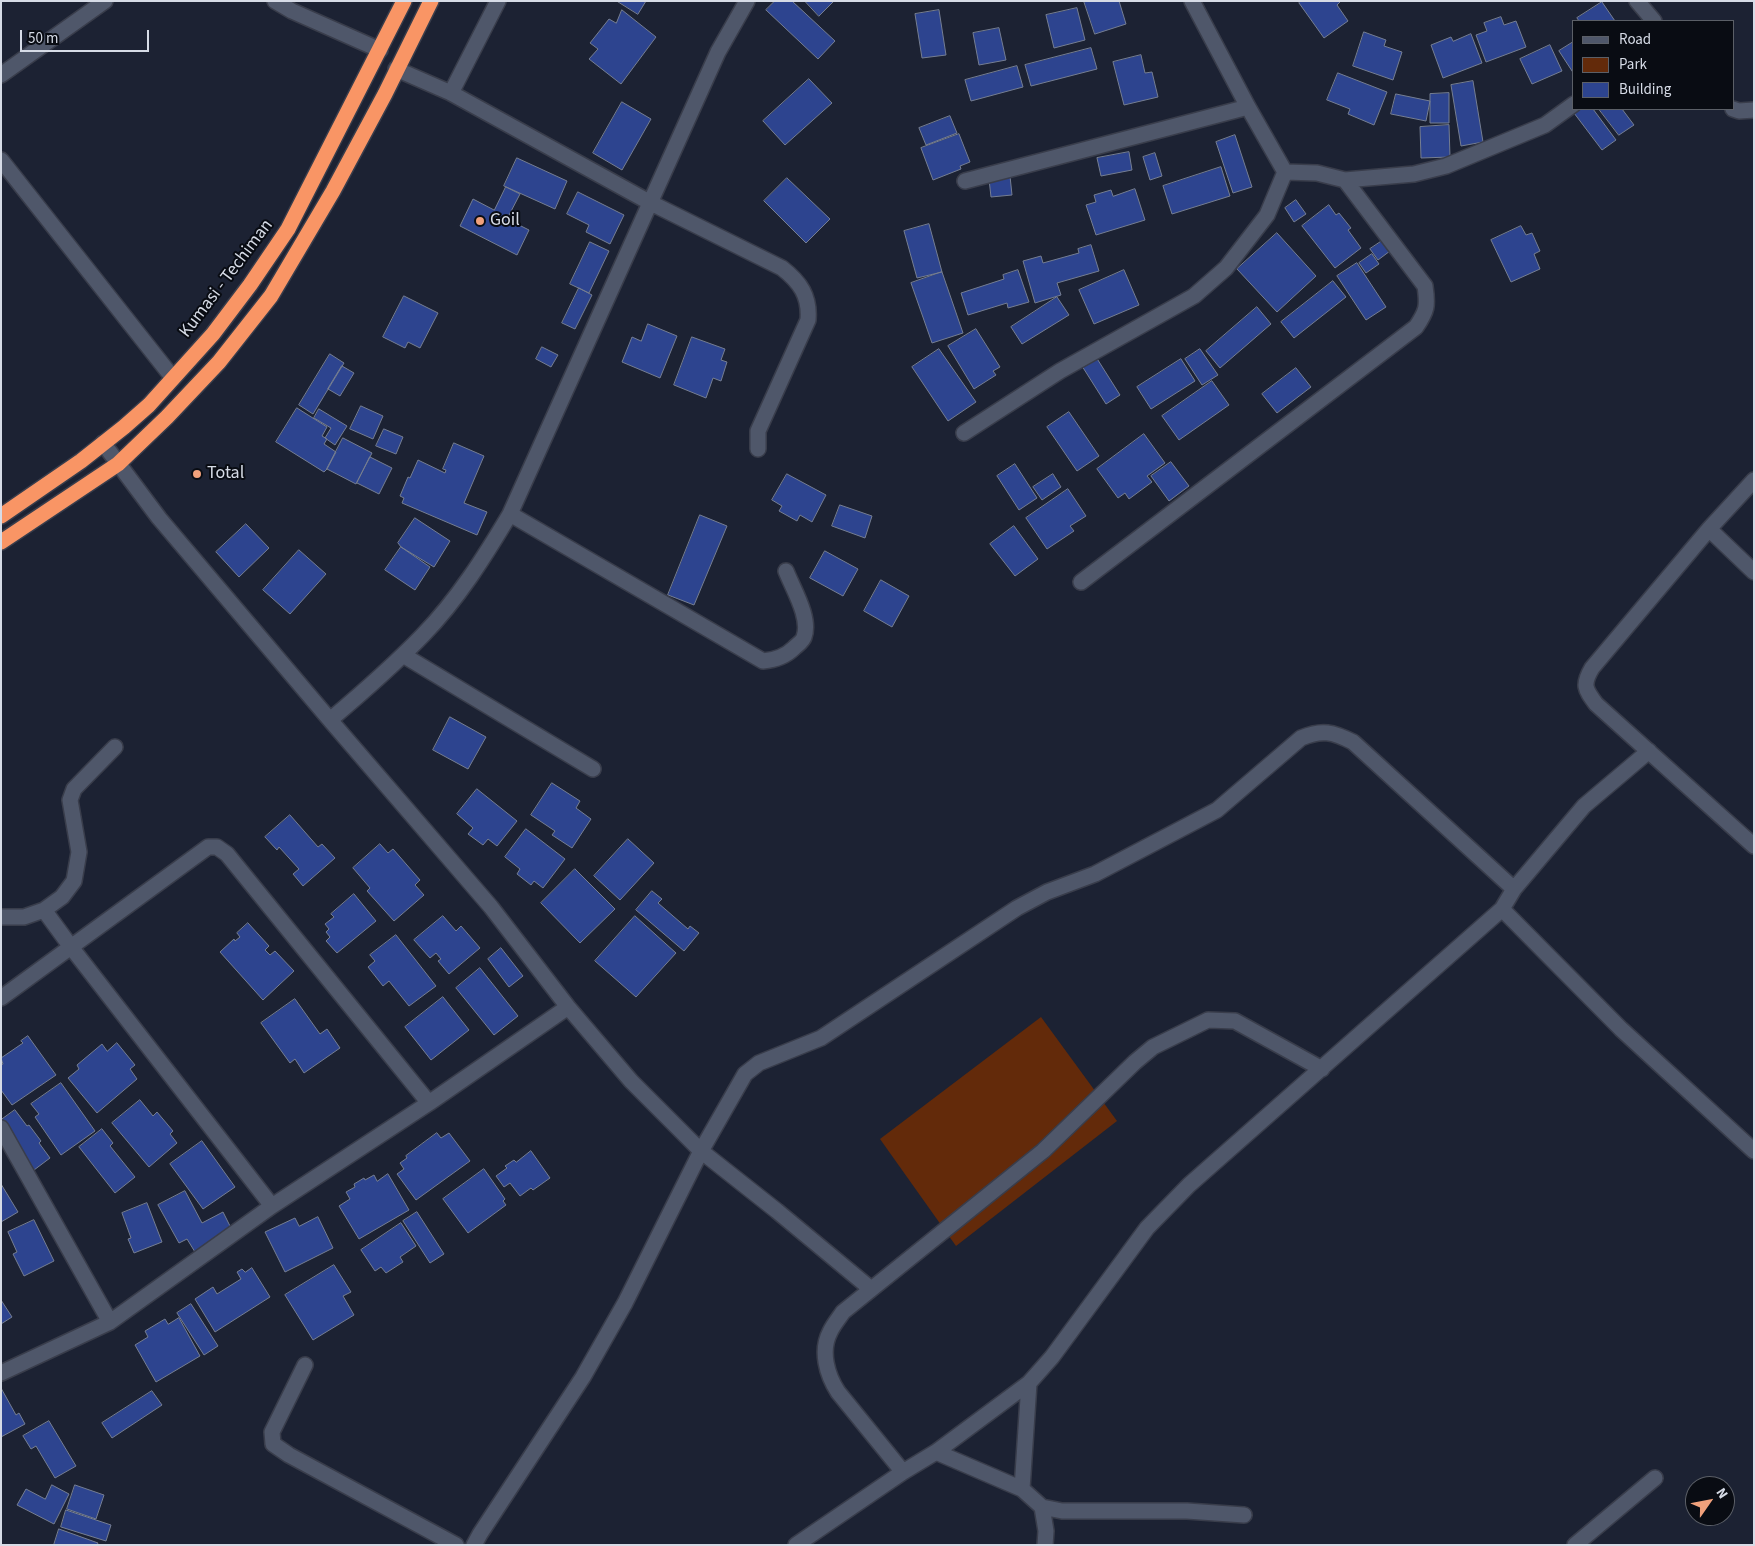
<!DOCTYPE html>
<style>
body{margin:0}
#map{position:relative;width:1755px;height:1546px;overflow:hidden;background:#1c2233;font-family:"Source Sans 3",sans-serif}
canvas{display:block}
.frame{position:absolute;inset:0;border:2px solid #d6dbe6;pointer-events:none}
.legend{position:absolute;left:1572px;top:20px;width:162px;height:90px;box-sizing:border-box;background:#090c13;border:1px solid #5b5f67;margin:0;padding:6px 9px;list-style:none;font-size:15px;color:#d6dbe6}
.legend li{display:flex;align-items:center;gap:10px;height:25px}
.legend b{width:25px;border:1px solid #5b5f67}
.north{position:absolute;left:1685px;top:1476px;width:50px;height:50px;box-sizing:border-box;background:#090c13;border:1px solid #5b5f67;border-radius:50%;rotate:57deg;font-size:14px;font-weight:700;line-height:20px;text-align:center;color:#d6dbe6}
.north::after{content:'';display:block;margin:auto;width:18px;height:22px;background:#f1a17c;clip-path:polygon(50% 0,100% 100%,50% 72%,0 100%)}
.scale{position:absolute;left:20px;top:30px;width:129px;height:22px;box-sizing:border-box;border:2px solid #d6dbe6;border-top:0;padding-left:6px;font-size:15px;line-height:18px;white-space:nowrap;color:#d6dbe6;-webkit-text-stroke:4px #090c13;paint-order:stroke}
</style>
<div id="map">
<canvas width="1755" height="1546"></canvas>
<div class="frame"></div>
<ul class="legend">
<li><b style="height:6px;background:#4f576a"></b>Road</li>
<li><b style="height:14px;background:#632a0a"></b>Park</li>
<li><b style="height:14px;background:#2d448f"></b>Building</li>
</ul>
<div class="north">N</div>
<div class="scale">50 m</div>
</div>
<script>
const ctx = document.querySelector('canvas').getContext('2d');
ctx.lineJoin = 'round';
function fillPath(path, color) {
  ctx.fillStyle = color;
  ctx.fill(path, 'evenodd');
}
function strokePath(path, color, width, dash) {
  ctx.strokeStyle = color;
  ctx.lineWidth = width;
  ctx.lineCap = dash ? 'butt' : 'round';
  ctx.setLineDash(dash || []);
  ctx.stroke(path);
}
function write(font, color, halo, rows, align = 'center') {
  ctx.font = font + ' "Source Sans 3",sans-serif';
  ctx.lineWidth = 4;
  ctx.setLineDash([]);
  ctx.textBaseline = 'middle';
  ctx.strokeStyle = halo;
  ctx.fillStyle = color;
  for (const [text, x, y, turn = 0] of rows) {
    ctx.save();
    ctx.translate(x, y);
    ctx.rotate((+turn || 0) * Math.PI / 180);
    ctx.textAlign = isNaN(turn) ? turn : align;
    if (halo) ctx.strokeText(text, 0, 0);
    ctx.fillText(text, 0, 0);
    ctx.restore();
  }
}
const green = new Path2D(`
 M1041,1017L1117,1121L956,1246L880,1139Z`);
const building = new Path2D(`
 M617,1H646L638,14Z
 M775,1H792L835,41L818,59L766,10Z
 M805,1H834L819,16Z
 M1084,1H1119L1126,24L1095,34Z
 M1301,1H1339L1340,2L1337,5L1348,21L1324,38L1299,3Z
 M1602,2L1615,21H1579L1577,18Z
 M1077,8L1085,40L1054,48L1046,15Z
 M622,10L656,37L621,84L589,59L598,49L590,43L609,19L616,23Z
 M939,10L946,55L922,58L915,14Z
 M1501,17L1504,25L1516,21L1526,47L1486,62L1476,35L1487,31L1484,23Z
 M999,28L1006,60L979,65L973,33Z
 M1364,32L1386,40L1384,46L1402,52L1393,80L1353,66Z
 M1471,34L1482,63L1443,78L1431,45L1451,37L1453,41Z
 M1573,42H1574V74L1559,51Z
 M1550,45L1562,71L1532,84L1520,59Z
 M1091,48L1097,69L1031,86L1025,65Z
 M1141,55L1145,73L1152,72L1158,97L1124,105L1113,62Z
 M1017,66L1023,87L971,101L965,80Z
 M1338,73L1387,92L1374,125L1348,114L1350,109L1327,100Z
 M809,79L832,103L785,145L763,121Z
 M1473,81L1483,142L1461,146L1451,85Z
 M1449,93V123H1430V94Z
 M1396,94L1430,101L1426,121L1391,114Z
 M622,102L651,119L622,170L593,153Z
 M1580,109H1593L1616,140L1602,150L1574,113Z
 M1599,109H1622L1634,125L1619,135Z
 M950,116L957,133L926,145L919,128Z
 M1449,125L1450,157L1421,158L1420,127Z
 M959,134L970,162L960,166L961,169L933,180L921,148Z
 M1235,135L1252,187L1233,193L1216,142Z
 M1129,152L1132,170L1101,176L1097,158Z
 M1155,153L1162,176L1150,180L1143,157Z
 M517,158L567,181L555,209L504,186Z
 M1221,167L1230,196L1172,214L1163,186Z
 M1010,176L1012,195L991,197L989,179Z
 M787,178L830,219L806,243L764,201Z
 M506,187L520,194L507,219L529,230L517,255L460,226L473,199L494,210Z
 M1135,189L1145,220L1096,235L1086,205L1096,202L1094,195L1111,190L1113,196Z
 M578,192L624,215L610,244L586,232L589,225L567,214Z
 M1296,200L1306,214L1294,222L1285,208Z
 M1329,205L1336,215L1339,213L1351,228L1348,230L1361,248L1335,268L1302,226Z
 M929,224L942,272L917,278L904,231Z
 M1521,226L1526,235L1532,233L1540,251L1534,254L1540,269L1511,282L1491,240Z
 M1277,233L1316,276L1277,312L1237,269Z
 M1382,241L1390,251L1378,260L1370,249Z
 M590,242L609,251L589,293L570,284Z
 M1091,245L1099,271L1057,283L1061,295L1035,303L1023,261L1041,256L1043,263L1079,253L1078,249Z
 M1372,254L1379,264L1366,273L1359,263Z
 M1357,263L1386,307L1366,320L1337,276Z
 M1018,270L1029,302L1008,308L1007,303L968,315L961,293L1004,279L1003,275Z
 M1124,270L1139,305L1094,324L1079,290Z
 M942,272L963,333L932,343L911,283Z
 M1333,281L1346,297L1294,338L1281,322Z
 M579,288L592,295L575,329L562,323Z
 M404,296L438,313L420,348L408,342L405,348L383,337Z
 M1057,297L1069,315L1022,344L1011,327Z
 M1257,307L1271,324L1220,368L1206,351Z
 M648,324L677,336L660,378L622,362L632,337L641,341Z
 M976,329L1000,367L993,371L996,375L974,389L948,346Z
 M692,337L725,349L721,360L727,362L721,381L713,378L706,398L674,385Z
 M542,347L558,355L551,367L536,359Z
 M939,349L976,402L948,421L912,367Z
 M1200,349L1218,375L1202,385L1185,359Z
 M330,354L344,363L313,414L299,405Z
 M1096,357L1120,395L1106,404L1082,366Z
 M1181,359L1195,381L1151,409L1137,387Z
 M342,366L354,373L340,396L328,389Z
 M1296,368L1311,387L1277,413L1262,394Z
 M1212,381L1229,405L1179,440L1162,416Z
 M361,406L383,416L373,439L350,429Z
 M297,408L327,427L322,436L327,439L324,444L336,452L327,469L324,472L276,442Z
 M319,409L347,426L335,445L325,438L331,428L314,418Z
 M1069,412L1099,456L1077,471L1047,427Z
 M384,429L403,437L396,454L376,446Z
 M1144,434L1165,463L1147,476L1152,482L1129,499L1125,493L1118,498L1097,469Z
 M343,438L372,453L356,484L327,469Z
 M454,443L484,456L464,503L487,512L477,535L402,503L404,498L400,496L408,477L410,478L418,460L445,473L446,470L443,469Z
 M370,457L392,468L379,494L357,483Z
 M1171,462L1189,486L1169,501L1151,476Z
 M1015,464L1037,498L1019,510L997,476Z
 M787,474L826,495L812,522L800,515L797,521L779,511L782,506L772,500Z
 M1053,474L1061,487L1042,500L1033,487Z
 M1068,489L1086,516L1070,526L1074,531L1047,549L1026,518Z
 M840,505L872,516L865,538L832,526Z
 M700,515L727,526L694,605L668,595Z
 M415,518L450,541L434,567L401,547L398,543Z
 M246,524L269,548L239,577L216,552Z
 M1014,526L1038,559L1015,576L990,544Z
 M401,547L430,567L415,590L385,570Z
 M299,550L326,574L290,614L263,590Z
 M825,551L858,569L843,596L810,578Z
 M881,580L909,596L892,627L864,611Z
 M450,717L486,737L468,769L433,750Z
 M552,783L580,801L576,808L591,819L572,848L552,835L555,831L531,815Z
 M477,789L517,821L497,846L488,839L483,845L468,834L473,828L457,814Z
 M290,815L318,847L322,844L335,858L303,886L293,874L299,869L279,847L277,850L265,837Z
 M526,829L565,859L543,888L534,881L531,885L517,874L520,869L505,857Z
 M628,839L654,863L620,900L594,876Z
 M380,844L388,853L393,849L420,880L415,885L424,895L394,921L367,891L370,888L353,868Z
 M575,869L615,909L580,943L541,903Z
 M652,891L662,899L658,903L688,929L690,926L699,933L684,951L636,910Z
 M354,894L376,921L337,953L326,941L330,937L326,932L329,929L325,924L334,917L331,914Z
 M443,916L456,931L461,926L480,948L449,974L438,961L441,959L436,953L430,958L414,940Z
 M635,916L676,953L636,997L595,961Z
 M248,923L269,946L265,950L270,955L275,951L294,971L263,1000L220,952L234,939L235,941L240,937L237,933Z
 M396,935L436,986L409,1006L389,981L383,986L368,967L375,961L370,955Z
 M501,948L523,976L509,987L488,959Z
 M480,968L518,1016L494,1035L456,988Z
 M443,997L469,1030L431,1060L405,1027Z
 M295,999L320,1034L327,1029L340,1048L304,1073L295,1059L290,1063L261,1023Z
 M28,1036L56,1075L12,1105L1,1090V1065L3,1064L1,1058L23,1043L21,1041Z
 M117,1043L135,1065L130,1069L137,1079L97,1113L68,1078L79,1069L77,1065L102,1044L107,1051Z
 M61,1083L95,1131L61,1155L35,1117L39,1114L31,1104Z
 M140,1100L153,1116L157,1112L173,1131L170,1134L177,1143L149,1167L112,1123Z
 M15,1110L27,1126L29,1125L41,1141L39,1143L50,1158L34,1170L1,1125V1120Z
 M102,1129L113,1143L110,1146L135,1177L115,1193L79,1147Z
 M437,1133L441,1138L449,1133L470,1161L416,1200L397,1174L404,1169L400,1163L407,1158L406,1156Z
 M202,1141L235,1187L203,1209L170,1164Z
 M531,1151L550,1178L533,1190L531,1188L520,1196L510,1183L504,1187L496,1176L507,1168L505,1166L514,1160L516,1162Z
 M484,1169L505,1199L503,1201L506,1205L468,1233L443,1199Z
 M388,1174L409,1210L359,1239L339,1206L350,1199L346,1192L355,1187L354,1184L364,1178L365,1180L374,1175L377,1181Z
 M1,1184L18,1212L1,1222Z
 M185,1191L202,1223L223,1212L233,1232L195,1252L187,1239L179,1243L158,1205Z
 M147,1203L162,1242L134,1253L128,1239L131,1238L122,1213Z
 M417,1212L444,1254L430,1263L403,1221Z
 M318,1217L333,1248L285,1272L265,1232L295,1218L299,1226Z
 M34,1220L54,1261L24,1276L13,1254L17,1252L8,1232Z
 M401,1223L416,1246L400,1257L403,1262L386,1273L381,1267L375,1271L361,1250Z
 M334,1265L351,1292L343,1296L354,1315L313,1340L285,1295Z
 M252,1268L270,1297L215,1332L195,1299L213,1287L217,1294L241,1279L237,1272L242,1269L245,1272Z
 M1,1300L12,1317L1,1324Z
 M191,1304L218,1346L204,1355L177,1313Z
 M179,1318L200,1356L156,1382L135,1345L148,1337L145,1331L165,1319L168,1324Z
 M1,1388L16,1415L19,1413L25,1424L1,1437Z
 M152,1391L162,1405L112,1438L102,1423Z
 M49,1421L76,1466L55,1478L36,1446L31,1449L23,1436Z
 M52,1485L69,1494L54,1524L17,1505L26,1489L45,1499Z
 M75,1485L104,1495L96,1519L67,1509Z
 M66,1510L111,1525L106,1541L61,1527Z
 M59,1529L98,1543L97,1545H54Z`);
const minor = new Path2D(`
 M275,1L292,11L380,50
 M1637,1L1654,21
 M396,69L451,93L649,202L782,268C800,282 810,296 808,320L758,431V449
 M1,75L105,1
 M451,93L498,1
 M1733,109L1739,111L1754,110
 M1,160L173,378
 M1285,172L1317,173L1345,180L1414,174L1446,166L1545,125L1574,104
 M965,181L1248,107
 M964,433L1060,371L1194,296L1226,268L1267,215L1285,172L1248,107L1192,1
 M103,443L159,518L330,720L491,907L568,1007L631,1081L701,1151L777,1211L871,1289
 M1754,480L1709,529L1592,668C1582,685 1585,689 1596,704L1754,846
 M510,514L763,661C775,660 785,657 794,648C797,645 803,641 804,637C811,618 793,589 786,571
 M1709,529L1754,572
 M1081,582L1416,327C1427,311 1428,306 1425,286L1345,180
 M403,655L593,769
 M330,720C362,693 394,665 423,635C458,599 485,556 510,514L718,52L747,1
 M1502,909L1621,1029L1754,1151
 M44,910L71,947L272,1206
 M1,917H24L44,910L62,897L74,881L79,852L70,800L74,789L115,747
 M1,998L208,847H217L227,854L429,1103
 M1,1128L110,1322
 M305,1365L272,1432L273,1444L289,1455L456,1545
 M1,1373L110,1322L272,1206L429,1103L568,1007
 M936,1452L1022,1489L1042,1507L1062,1511H1187L1244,1515
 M903,1472L838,1392C827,1375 820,1351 830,1332C833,1325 839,1318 843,1312L1043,1151L1135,1062L1153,1047L1208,1020L1235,1021L1322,1069
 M1022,1489L1029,1383
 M1042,1507L1046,1531L1045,1545
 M474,1545L480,1534L583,1377L625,1303L701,1151L745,1074L759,1063L821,1038L1017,908L1047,892L1095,874L1217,810L1301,738C1322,729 1333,732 1353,742L1514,889
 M796,1545L903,1472L936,1452L1029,1383L1052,1357L1147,1228L1189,1185L1502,909L1514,889L1584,806L1649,751
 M1575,1545L1655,1478`);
const highway = new Path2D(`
 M1,516L81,461L124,427L149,405L213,334L250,285L288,229L404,1
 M1,542L118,464L167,417L219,362L271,296L333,191L385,94L431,1`);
const markers = [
 [480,221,5,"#f1a17c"],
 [197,474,5,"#f1a17c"]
];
const poiNames = [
 ["Goil",490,221],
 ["Total",207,474]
];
const streetNames = [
 ["Kumasi - Techiman",227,279,-53]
];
fillPath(green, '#632a0a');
fillPath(building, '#2d448f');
strokePath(building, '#757e92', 1);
strokePath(minor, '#393d4b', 18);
strokePath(highway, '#393d4b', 18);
strokePath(minor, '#4f576a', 15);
strokePath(highway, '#f99565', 15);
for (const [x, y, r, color] of markers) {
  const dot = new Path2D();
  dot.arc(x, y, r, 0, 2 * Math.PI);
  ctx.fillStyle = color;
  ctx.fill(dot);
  strokePath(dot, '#090c13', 2);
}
write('18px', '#d6dbe6', '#090c13', poiNames, 'left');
write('18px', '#d6dbe6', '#090c13', streetNames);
</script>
